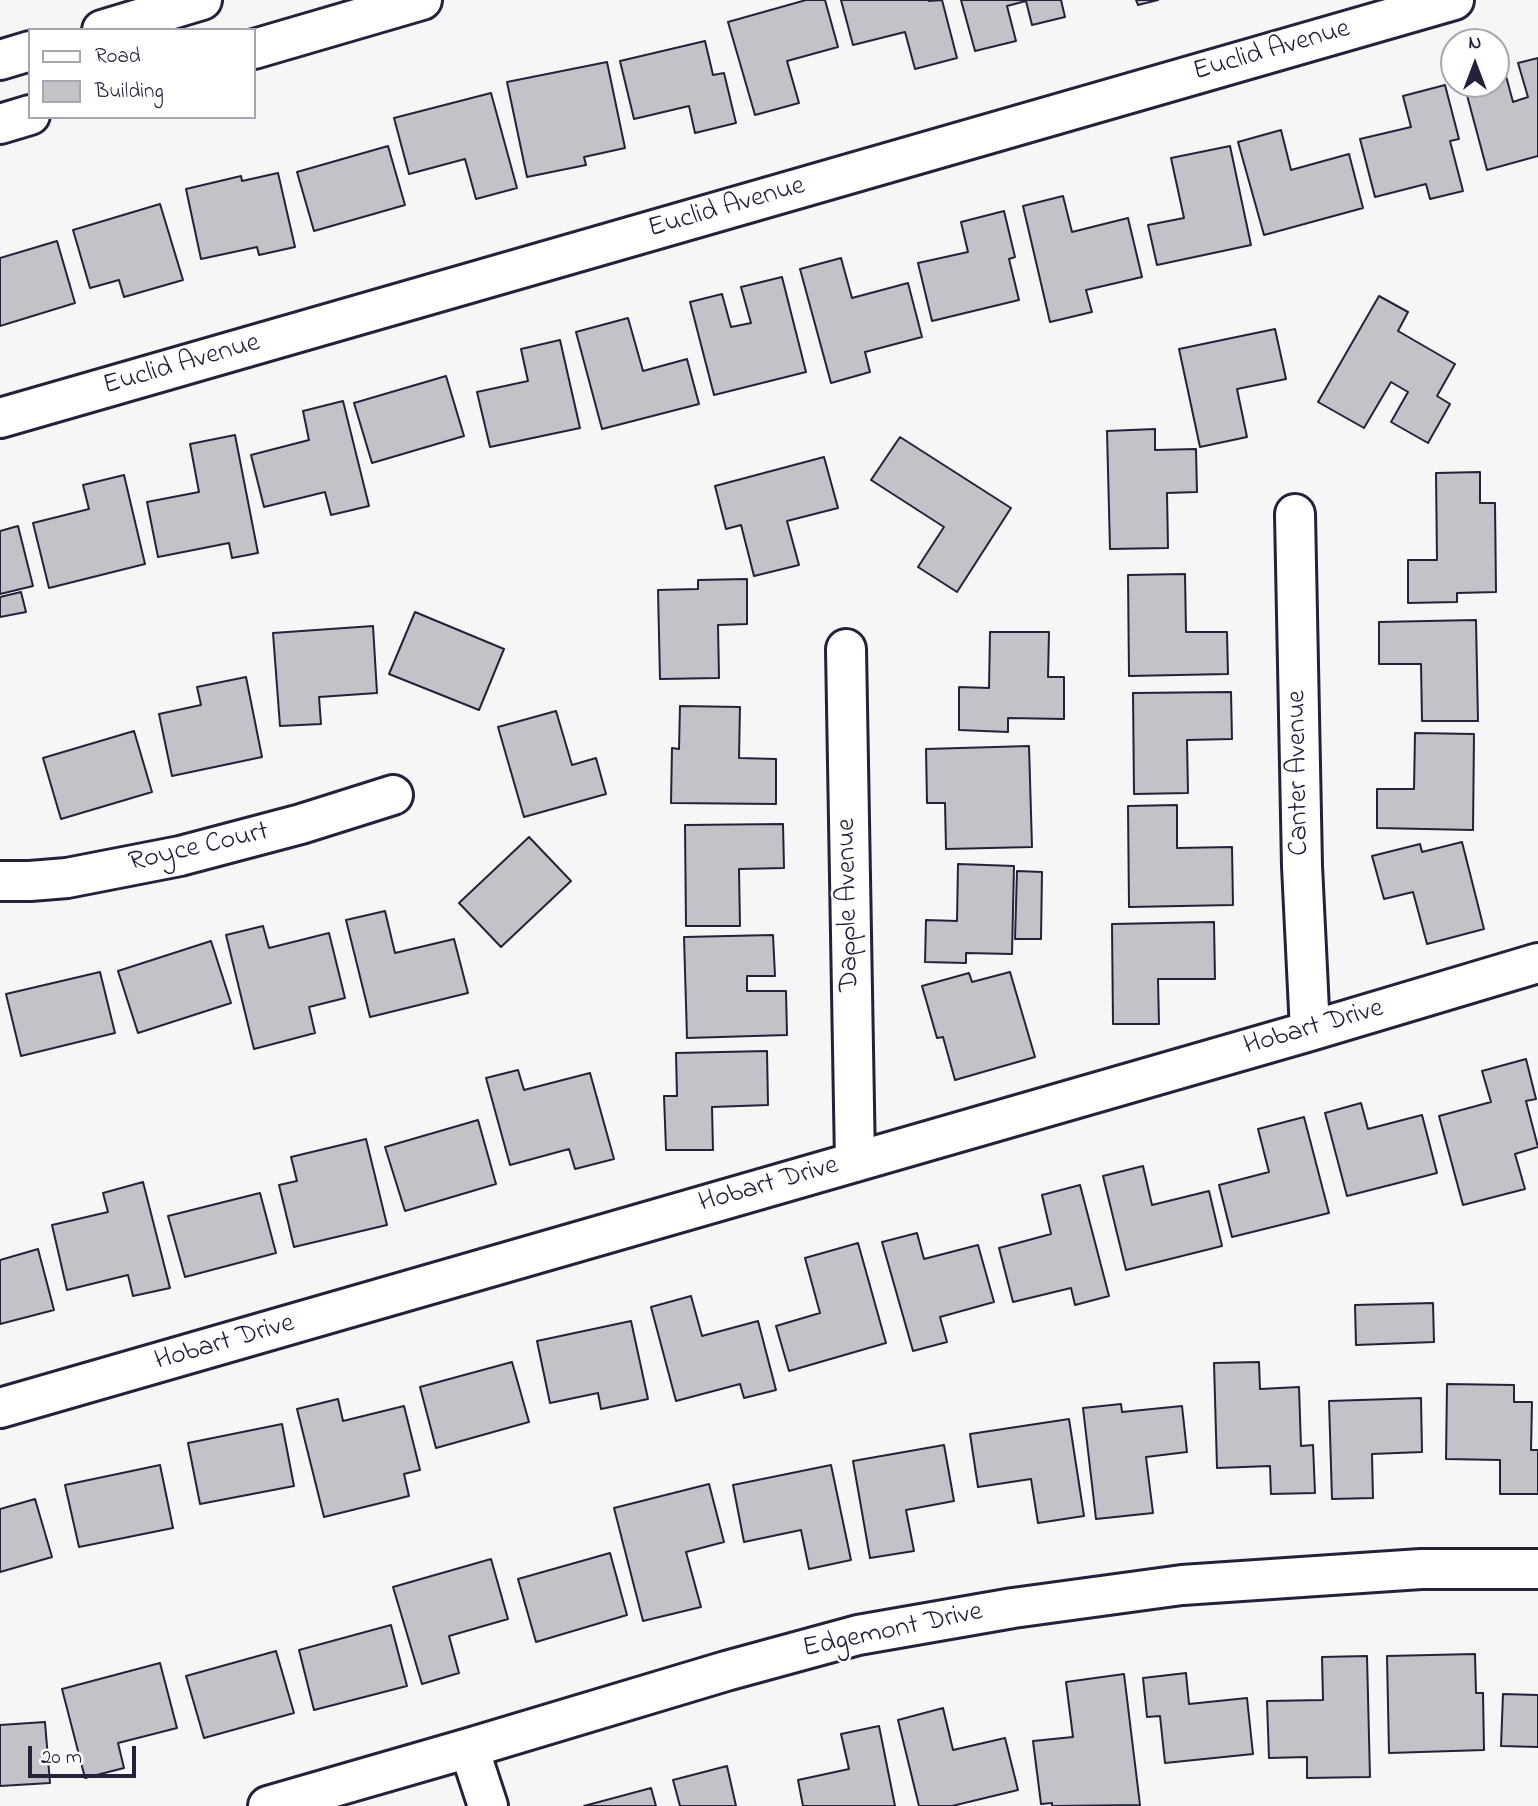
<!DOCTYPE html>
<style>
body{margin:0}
#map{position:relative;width:1538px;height:1806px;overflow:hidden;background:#f6f6f7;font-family:"Indie Flower",sans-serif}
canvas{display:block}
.legend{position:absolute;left:28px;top:28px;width:228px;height:91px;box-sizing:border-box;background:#fff;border:2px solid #a7a7b1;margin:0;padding:9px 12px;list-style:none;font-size:21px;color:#22223b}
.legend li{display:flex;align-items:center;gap:14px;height:35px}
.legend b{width:35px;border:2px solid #a7a7b1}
.north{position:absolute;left:1440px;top:28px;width:70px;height:70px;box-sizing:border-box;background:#fff;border:2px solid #a7a7b1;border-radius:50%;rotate:0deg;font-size:19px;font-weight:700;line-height:28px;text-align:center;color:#22223b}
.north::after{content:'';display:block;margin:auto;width:24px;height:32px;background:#22223b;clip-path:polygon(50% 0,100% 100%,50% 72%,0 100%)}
.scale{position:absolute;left:28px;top:1746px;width:108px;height:32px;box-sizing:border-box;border:4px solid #22223b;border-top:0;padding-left:9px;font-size:21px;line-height:24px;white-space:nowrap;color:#22223b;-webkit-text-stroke:5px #fff;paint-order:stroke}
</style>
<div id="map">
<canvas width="1538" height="1806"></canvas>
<ul class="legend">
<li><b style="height:9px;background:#fff"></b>Road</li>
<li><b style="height:19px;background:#c2c2c9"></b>Building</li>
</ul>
<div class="north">N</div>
<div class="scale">20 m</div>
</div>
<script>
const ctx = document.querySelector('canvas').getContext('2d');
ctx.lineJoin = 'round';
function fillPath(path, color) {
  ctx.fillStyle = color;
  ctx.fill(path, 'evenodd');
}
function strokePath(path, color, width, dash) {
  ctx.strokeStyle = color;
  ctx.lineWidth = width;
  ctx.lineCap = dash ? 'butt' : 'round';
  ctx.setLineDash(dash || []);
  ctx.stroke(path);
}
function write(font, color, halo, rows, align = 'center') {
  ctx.font = font + ' "Indie Flower",sans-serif';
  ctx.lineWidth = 5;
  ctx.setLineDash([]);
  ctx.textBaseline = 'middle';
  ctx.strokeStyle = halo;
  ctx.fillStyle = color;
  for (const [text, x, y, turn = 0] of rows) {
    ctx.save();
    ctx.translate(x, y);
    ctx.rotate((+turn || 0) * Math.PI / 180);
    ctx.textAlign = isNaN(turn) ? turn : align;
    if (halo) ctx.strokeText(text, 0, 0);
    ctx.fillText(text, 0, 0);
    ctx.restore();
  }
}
const building = new Path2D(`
 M806,0H825L838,47L787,61L799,103L755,115L728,22Z
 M841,0H929V1L942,0L957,58L915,69L905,32L853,45Z
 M961,0H1061L1065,17L1032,25L1026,1L1007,6L1016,41L975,51Z
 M1136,0H1158L1138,5Z
 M705,41L713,75L724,73L736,123L695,133L689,106L634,119L620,61Z
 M1538,58V156L1487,170L1464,84H1496V67L1503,65L1513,102L1528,97L1518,63Z
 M607,62L625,148L584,157L586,165L527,177L507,82Z
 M1445,85L1459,139L1450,141L1463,191L1430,199L1426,184L1375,197L1360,139L1411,127L1403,96Z
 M491,93L517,188L476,199L465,159L409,174L394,118Z
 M1281,130L1291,170L1349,154L1363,208L1264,235L1238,142Z
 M388,146L405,205L314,231L297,172Z
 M1230,146L1251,245L1157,265L1148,225L1184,218L1171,158Z
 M278,173L295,247L259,255L257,247L201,259L186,189L241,176L242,181Z
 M1063,196L1072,232L1128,218L1142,277L1086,290L1092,312L1050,322L1023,206Z
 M160,204L183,280L124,297L119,280L90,288L73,230Z
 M1004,211L1015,257L1009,259L1019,300L932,321L918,263L968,252L961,222Z
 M57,241L75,303L0,326V258Z
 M841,258L852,298L908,283L922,337L865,352L870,372L831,383L800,269Z
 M782,277L806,372L714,395L690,302L722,294L731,327L751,323L741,287Z
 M1379,296L1408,312L1398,331L1455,364L1437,396L1450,404L1428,443L1391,422L1408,392L1391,382L1364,428L1318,402Z
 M628,318L643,371L687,359L699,404L602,429L576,332Z
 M1275,329L1286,379L1237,389L1247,437L1200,447L1179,349Z
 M560,340L580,428L490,447L477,392L528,381L521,349Z
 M446,376L464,436L372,463L354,403Z
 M343,401L369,506L331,515L325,492L264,507L251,455L309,440L303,411Z
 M1155,429V450L1196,449L1197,492L1167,493L1168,548L1110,549L1107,431Z
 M235,435L258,553L232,558L229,543L158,557L147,502L199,492L190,444Z
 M900,437L1011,508L957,592L918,567L944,527L871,480Z
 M824,457L838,508L787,521L799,565L754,576L741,525L726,529L715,486Z
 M1480,472V503H1495L1496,592L1457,593V602L1408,603V560H1437L1436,473Z
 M124,475L145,564L49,588L33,523L89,509L83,485Z
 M18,526L33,586L0,594V531Z
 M1185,574L1186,632H1227L1228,674L1129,676L1128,575Z
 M747,579V624L718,625L719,678L660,679L658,590L698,589V580Z
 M21,592L26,612L0,617V597Z
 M415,612L504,649L479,710L389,674Z
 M1476,620L1478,721H1422L1421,664H1379V622Z
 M373,626L377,693L319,697L321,724L280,726L273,633Z
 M990,632H1049L1048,677H1064V719L1008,718V732L959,730V687L989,688Z
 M246,677L262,757L172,776L159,714L201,705L197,687Z
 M1231,692L1232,739L1187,740L1188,793L1134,794L1133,693Z
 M680,706L740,707L739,758L776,759V804L671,803L672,748L679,749Z
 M556,711L572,765L596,758L606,794L524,817L498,727Z
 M134,731L152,792L61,819L43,758Z
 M1415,733L1474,734L1473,830L1377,828V789H1414Z
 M1029,746L1032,847L946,849L945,803H927L926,749Z
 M1177,805V848L1232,847L1233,905L1129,907L1128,806Z
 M783,824L784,868L739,869L740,926H686L685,825Z
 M529,837L571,881L501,947L459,903Z
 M1462,842L1484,929L1427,944L1413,892L1384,899L1372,856L1420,844L1422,852Z
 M958,864L1014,866L1012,954L966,953V963L925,962L926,920L957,921Z
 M1017,871L1042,872L1041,939H1015Z
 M385,911L395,953L454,939L468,993L370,1017L346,920Z
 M1214,922L1215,979H1158L1159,1024H1113L1112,924Z
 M263,926L269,948L329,933L345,998L309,1007L315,1033L254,1049L226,935Z
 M773,935L775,976H747V991H786L787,1035L687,1038L684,937Z
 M211,941L231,1003L138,1033L118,971Z
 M100,972L115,1033L21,1056L6,994Z
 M1010,972L1035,1057L955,1080L943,1037L937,1038L922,986L969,973L972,982Z
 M767,1051L768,1105L712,1107L713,1150H666L664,1096H677L676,1053Z
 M1526,1059L1536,1099L1526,1101L1538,1147L1515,1154L1525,1189L1463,1205L1439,1116L1491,1102L1482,1071Z
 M518,1070L524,1090L590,1073L614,1159L575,1169L569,1149L510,1165L486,1078Z
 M1361,1103L1368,1129L1422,1115L1437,1173L1347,1196L1325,1113Z
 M1304,1117L1329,1213L1232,1237L1219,1185L1269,1172L1258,1129Z
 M478,1120L496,1184L405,1211L385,1147Z
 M366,1139L387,1225L294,1247L279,1185L297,1181L291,1157Z
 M1143,1166L1152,1205L1209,1191L1222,1246L1126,1270L1103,1176Z
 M143,1182L170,1288L133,1296L128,1275L67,1290L52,1225L108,1212L103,1193Z
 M1080,1185L1109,1296L1075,1305L1071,1288L1013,1302L999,1248L1051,1234L1042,1195Z
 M260,1193L276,1253L185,1277L168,1216Z
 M917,1233L924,1259L978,1245L994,1302L940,1317L947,1342L913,1351L882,1242Z
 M858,1243L886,1343L789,1371L776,1326L820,1313L805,1258Z
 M38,1249L54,1310L0,1324V1260Z
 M691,1296L702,1336L758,1321L776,1390L744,1398L740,1384L676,1401L651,1307Z
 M1433,1303L1434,1342L1356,1345L1355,1305Z
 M631,1321L648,1399L601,1409L598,1393L550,1403L537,1341Z
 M512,1362L529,1422L436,1448L420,1387Z
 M1259,1362L1260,1389L1299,1387L1301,1446L1313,1445L1315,1493L1271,1494L1270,1466L1217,1468L1214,1363Z
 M1447,1384L1514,1385V1402H1532L1531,1450H1538V1494H1500V1460L1446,1459Z
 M1421,1398L1422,1452L1372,1454L1373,1498L1332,1499L1329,1401Z
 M338,1399L343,1421L404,1406L420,1470L404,1474L409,1496L324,1517L297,1409Z
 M1121,1404L1122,1412L1182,1406L1187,1452L1146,1457L1153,1513L1096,1519L1083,1408Z
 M1069,1419L1084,1516L1038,1523L1031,1479L978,1487L970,1434Z
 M282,1424L294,1486L200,1504L188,1443Z
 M944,1445L954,1501L906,1510L914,1551L870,1558L853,1461Z
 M160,1465L173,1528L79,1547L65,1485Z
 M831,1465L851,1560L809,1569L801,1530L744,1542L733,1485Z
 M709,1484L724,1542L686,1552L701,1607L643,1621L614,1508Z
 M35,1499L52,1557L0,1572V1509Z
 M610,1553L627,1615L536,1642L518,1579Z
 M491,1559L508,1619L449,1636L459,1673L422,1684L393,1587Z
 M391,1625L407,1686L314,1710L299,1650Z
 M276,1651L294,1713L204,1738L186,1676Z
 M1475,1654L1476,1693H1483L1484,1750L1389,1753L1387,1656Z
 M1367,1656L1370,1777L1307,1778V1757L1269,1758L1267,1701L1323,1700L1322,1657Z
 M160,1663L177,1728L118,1743L124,1768L85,1778L62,1689Z
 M1186,1673L1189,1704L1247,1698L1253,1754L1165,1763L1160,1716L1147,1717L1143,1678Z
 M1124,1674L1140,1805L1052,1806V1803L1041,1804L1033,1741L1073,1737L1066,1682Z
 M1503,1694L1538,1695V1747L1501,1746Z
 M943,1708L953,1750L1005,1738L1018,1790L952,1806H919L898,1720Z
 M45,1722L50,1783L0,1786V1725Z
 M879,1726L895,1806H803L798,1780L849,1769L841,1734Z
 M727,1766L736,1806H680L673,1780Z
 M651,1788L656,1806H584Z`);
const minor = new Path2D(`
 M0,418L1454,0
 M1295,514L1302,866L1310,1031
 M846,649L855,1162
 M0,881H30L67,878L180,856L301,824L393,795
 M0,1408L1310,1031L1538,963
 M469,1748L488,1806
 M268,1806L469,1748L726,1671L858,1635L1013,1608L1182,1585L1421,1569H1538`);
const secondary = new Path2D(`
 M102,30L202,0
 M254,49L422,0
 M0,60L30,51
 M0,124L30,115`);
const streetNames = [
 ["Euclid Avenue",1272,52,-16],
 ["Euclid Avenue",727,209,-16],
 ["Euclid Avenue",182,366,-16],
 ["Canter Avenue",1300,773,-91],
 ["Royce Court",199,849,-13],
 ["Dapple Avenue",850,905,-91],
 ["Hobart Drive",1314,1029,-16],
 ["Hobart Drive",769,1186,-16],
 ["Hobart Drive",225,1344,-16],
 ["Edgemont Drive",893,1632,-12]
];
fillPath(building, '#c2c2c9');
strokePath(building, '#22223b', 2);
strokePath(minor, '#22223b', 44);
strokePath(secondary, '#22223b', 44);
strokePath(minor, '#fff', 38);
strokePath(secondary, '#fff', 38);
write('28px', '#22223b', '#fff', streetNames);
</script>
